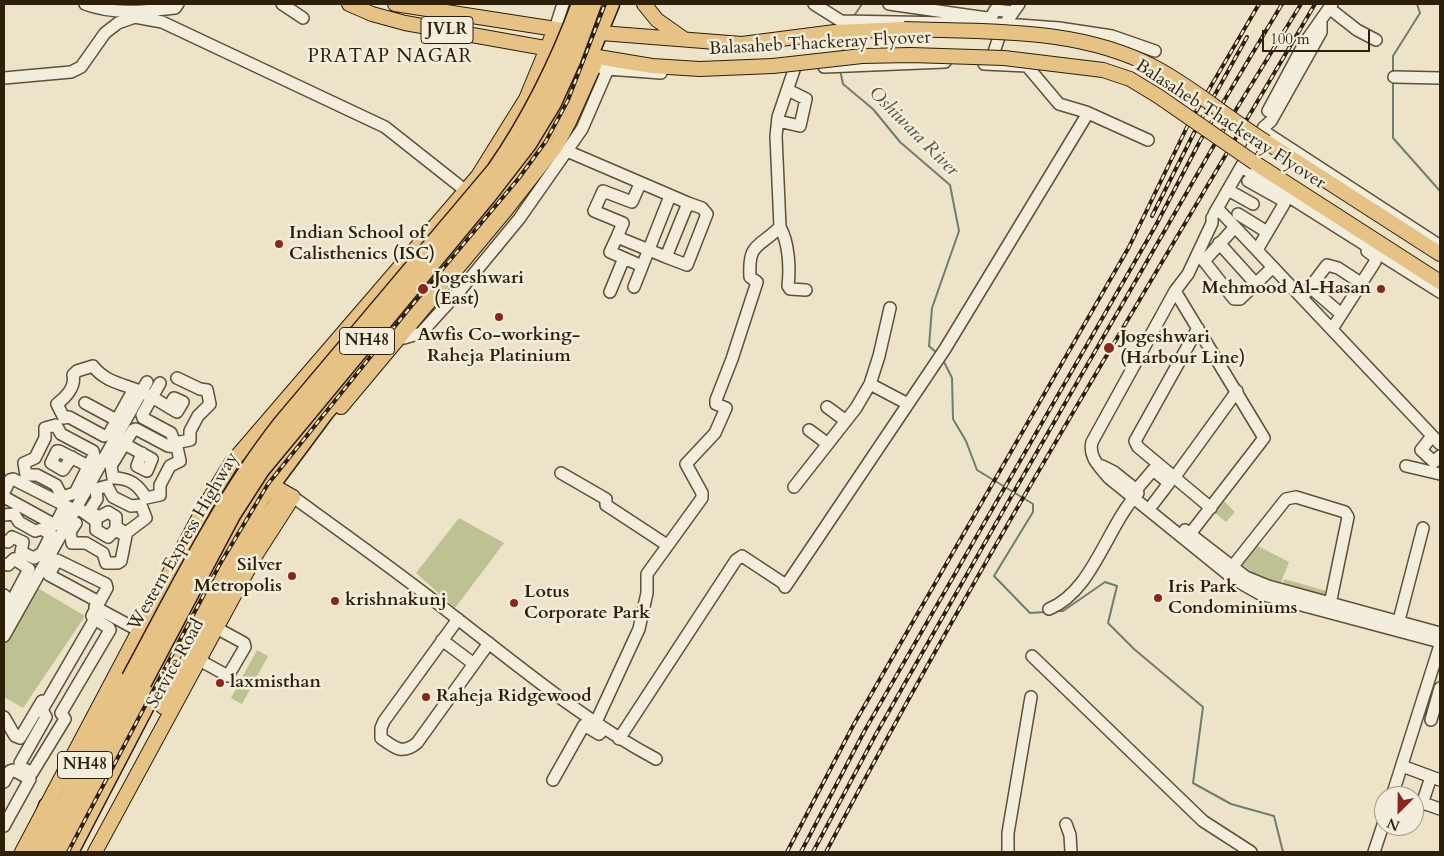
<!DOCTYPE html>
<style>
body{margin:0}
#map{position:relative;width:1444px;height:856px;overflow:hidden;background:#ece3c8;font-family:Cardo,serif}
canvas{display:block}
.frame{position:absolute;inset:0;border:5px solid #2e1f09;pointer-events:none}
.north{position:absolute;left:1374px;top:786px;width:50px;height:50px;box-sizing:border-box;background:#f3eddb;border:1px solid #a49b87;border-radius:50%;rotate:203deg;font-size:14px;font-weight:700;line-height:20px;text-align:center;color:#2e1f09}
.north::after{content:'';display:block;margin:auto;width:18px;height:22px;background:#8f2418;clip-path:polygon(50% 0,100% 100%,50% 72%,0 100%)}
.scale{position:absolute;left:1262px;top:30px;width:108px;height:22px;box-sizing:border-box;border:2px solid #2e1f09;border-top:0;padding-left:6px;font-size:15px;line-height:18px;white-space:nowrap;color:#2e1f09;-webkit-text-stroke:4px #f3eddb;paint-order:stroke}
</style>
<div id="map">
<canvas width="1444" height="856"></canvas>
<div class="frame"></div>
<div class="north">N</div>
<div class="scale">100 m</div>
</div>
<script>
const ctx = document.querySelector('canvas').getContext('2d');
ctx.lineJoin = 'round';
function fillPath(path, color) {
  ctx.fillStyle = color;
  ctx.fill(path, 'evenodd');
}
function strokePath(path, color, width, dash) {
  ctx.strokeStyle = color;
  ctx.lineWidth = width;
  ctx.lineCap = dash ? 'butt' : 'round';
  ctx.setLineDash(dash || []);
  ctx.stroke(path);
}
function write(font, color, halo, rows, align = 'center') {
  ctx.font = font + ' Cardo,serif';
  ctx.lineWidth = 5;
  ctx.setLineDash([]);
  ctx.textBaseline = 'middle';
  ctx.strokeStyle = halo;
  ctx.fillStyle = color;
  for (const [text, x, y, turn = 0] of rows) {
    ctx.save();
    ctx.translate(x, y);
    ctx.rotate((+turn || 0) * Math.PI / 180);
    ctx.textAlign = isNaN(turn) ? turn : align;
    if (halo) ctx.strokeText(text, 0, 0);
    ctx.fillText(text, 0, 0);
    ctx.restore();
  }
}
const green = new Path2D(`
 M1224,501L1235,512L1226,522L1214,512Z
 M459,518L504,543L455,608L416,573Z
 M1256,545L1289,562L1280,585L1257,576L1241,564Z
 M1284,579L1330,592L1327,605L1281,593Z
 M36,587L85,616L23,708L4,697V644Z
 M257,650L268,656L242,704L231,698Z`);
const stream = new Path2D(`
 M854,16L862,4
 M842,53L845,38
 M840,70L843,84L873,109L900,142L950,185L959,231L932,308L929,346L937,353
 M1393,73V56L1420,13L1417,4
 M1393,81V138L1440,191
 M943,360L952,378L953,419L966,441L977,470L1033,504V512L994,576L1030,613L1045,612
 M1055,611H1063L1105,582L1117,586L1108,623L1134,649L1203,707L1193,783L1231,804L1274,816L1283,852`);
const minor = new Path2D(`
 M85,4C115,15 144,11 175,8L178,4
 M282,4L303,18
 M814,4L841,21L1005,24L1059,28L1112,36L1155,51
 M889,4L987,18L992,16L995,10L1013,12
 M1329,8L1357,30L1376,40
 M555,29L563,4
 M990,64L1002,28L1019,4
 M824,67L945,62
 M608,69L661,73
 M1394,77L1440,78
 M4,78L71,72L81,67L105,33L118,23L135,17L162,22L385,127L471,195
 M1268,111L1304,44L1332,4
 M1086,112L1148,140
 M778,121L800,126L806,99L788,90
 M1262,130L1439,245
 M567,151L688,203L666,257L617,237L623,223L594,211L603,191L632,202L640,184
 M1242,167L1440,292
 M1248,181L1282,200L1284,204L1257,250
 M1228,190L1253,204
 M1218,209L1440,444
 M1214,214L1264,127L1271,121L1321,32V22
 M1238,214L1267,232
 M1212,218V223L1188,274L1175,291L1092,442C1088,457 1100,467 1109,478L1235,580L1260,594L1440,642
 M780,227C789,243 790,268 788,286L790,289L806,290
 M1235,227L1204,261L1234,299H1240L1273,267
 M617,237L610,252L642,266
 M1219,243L1255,283
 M666,257L687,265L707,214L702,208L688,203
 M634,287L670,196
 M1310,287L1341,314
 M1175,291L1264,438L1190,534
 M610,292L624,258
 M1302,298L1327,265L1338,268L1361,283
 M890,308L879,356L870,384L908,404
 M1198,328L1135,441L1138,447L1211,508
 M1332,329L1375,262V257L1367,251
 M395,334L404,338L421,333L462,288L519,219L582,129L608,69L602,68
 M160,383L142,415L143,418L171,433L175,443L190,440V431L198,416L210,404L207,390L200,389L177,378
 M134,389L109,434L104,436L69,417L64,418L57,404C65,398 76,387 73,375L77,371L93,366C105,382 123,384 140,391C153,397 165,405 177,412L183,402L174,398L169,407
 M85,403L122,423
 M827,407L846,421
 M56,425L61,434L93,451L94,455L75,493L62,497L56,485L37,475H26L24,463L35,458L45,438V428Z
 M136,429L168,446L177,447L180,461L170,466L160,485V495L146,498C138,484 129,478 113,478L111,466L133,430Z
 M809,430L828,444
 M1432,436L1421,450L1434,462L1440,456
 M119,441L152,459L147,471L137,466L142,453
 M72,457L63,470L51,463L57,451H59L94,469
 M1102,466L1114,472L1134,488
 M1406,466L1440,474
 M561,473L606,499V505L667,545
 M1174,478L1237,391
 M794,487L856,408L870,384
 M1136,490L1153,470L1169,483L1153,504
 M4,492L10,480L13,479L76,511
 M4,497L55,525L65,506
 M293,497C347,536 402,575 455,617C520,667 583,720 656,759
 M89,511L97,499L96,489L107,486L113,497L131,506L141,505L146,518L126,533L116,527V517L108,512L99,517L89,511
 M4,515L14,514L19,522L35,531L42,529L56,538
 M76,523L70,532L72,543H86L103,553L106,563H118L121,561L126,536L115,530L108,537L96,530V521L78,508
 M1185,530L1246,577L1268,586L1440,633
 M4,541L8,542L12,537L23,542L21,552L34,558L42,553L51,535
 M4,564L8,565L14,559L29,569L14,597
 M1229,571L1286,499L1296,497L1345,512L1348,517L1329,609
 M785,587L945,349L1085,118L1086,112L1059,104L1027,66L984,64
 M4,595L12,603L4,617
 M95,607L147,635
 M1049,609C1093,591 1107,526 1138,493
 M92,616C97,606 102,597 107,588L106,584L57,560L49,575L99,602
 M95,619L109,628L110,630L61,713L65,719L32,773L21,767L20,763L46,717L42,710L100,610
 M458,619L384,721L381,728V738C395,748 402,755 417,743L489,643
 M1397,628L1423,528
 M4,636L147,382
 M442,640L474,664
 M192,656L228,676L245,647L244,643L209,624
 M1032,656L1203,821L1251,852
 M4,717L15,736L20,738L42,701
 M1431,720L1440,688
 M596,722L639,629L647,593V574L702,498V493L686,464L715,433L726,408L716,404V400L732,359L757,282L750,277C748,242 759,248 780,227L776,136L778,117L794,70
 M619,739L736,560L742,556L786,585
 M1402,766L1440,780
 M553,780L584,725L599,734L603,730
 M4,782L10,771L13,770L26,777
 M1392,796L1440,645
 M1423,803L1440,809
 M1414,804L1420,806L1422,804L1431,777
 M1066,824L1070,835L1071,852
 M4,826L30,779
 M1008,852V833L1031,697
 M1374,852L1384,822`);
const major = new Path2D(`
 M349,4L372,14L405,23L556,50
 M395,4L562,30
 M644,4L657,20L684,39
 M588,32L742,44L835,32L904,29
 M580,54L652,66L700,69L773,66
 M1266,142L1440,254
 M1255,163L1440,282
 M341,407L505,211L556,146L569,122L594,66
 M163,707L247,547L284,492
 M22,852L205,506L232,462L478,176L526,99L555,29
 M95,852L257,553L293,497L247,471`);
const highway = new Path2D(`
 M34,845L47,806
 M39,852L130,678
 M53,852L143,683
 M70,852L175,650L261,499L325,413L470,240L533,156L586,64L611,4`);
const rail = new Path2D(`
 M1152,216L1198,125L1247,37
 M68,852L220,564L268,484L408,310L519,178L546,141L568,100L605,4
 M787,852L854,724L1129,247L1187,127L1259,4
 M801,852L865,730L1156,225L1200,141L1282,4
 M813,852L876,734L1015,490L1213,147L1301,4
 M826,852C978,563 1150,285 1315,4`);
const majorBridge = new Path2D(`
 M904,29C989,32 1079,27 1156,68C1195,89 1229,119 1266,142
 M773,66L862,56L911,55L1004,58L1103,70L1130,79L1158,96L1255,163`);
const highwayBridge = new Path2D(`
 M130,678C177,591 220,502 281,424L495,170C531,118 558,63 580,4
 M143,683L232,515L261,470L487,197L528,144L553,103L572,61L593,4`);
const markers = [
 [279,244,5,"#8f2418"],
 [423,289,6,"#8f2418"],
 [1381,289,5,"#8f2418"],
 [499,317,5,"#8f2418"],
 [1109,348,6,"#8f2418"],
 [292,576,5,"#8f2418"],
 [1158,598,5,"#8f2418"],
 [335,601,5,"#8f2418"],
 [514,603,5,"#8f2418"],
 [220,683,5,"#8f2418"],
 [426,697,5,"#8f2418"]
];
const shields = [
 [447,30,52],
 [367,341,55],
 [85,765,55]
];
const shieldNames = [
 ["JVLR",447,30],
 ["NH48",367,341],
 ["NH48",85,765]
];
const streetNames = [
 ["Balasaheb Thackeray Flyover",820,44,-3],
 ["Balasaheb Thackeray Flyover",1230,125,33],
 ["Western Express Highway",184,542,-60],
 ["Service Road",176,664,-61]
];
const poiNames = [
 ["Indian School of",289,234],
 ["Calisthenics (ISC)",289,255],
 ["Jogeshwari",434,279],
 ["(East)",434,300],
 ["Mehmood Al-Hasan",1371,289,"right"],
 ["Awfis Co-working-",499,336,"center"],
 ["Raheja Platinium",499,357,"center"],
 ["Jogeshwari",1120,338],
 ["(Harbour Line)",1120,359],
 ["Silver",282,566,"right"],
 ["Metropolis",282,587,"right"],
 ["Iris Park",1168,588],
 ["Condominiums",1168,609],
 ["Lotus",524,593],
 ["Corporate Park",524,614],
 ["krishnakunj",345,601],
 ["laxmisthan",230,683],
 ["Raheja Ridgewood",436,697]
];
const neighbourhoodNames = [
 ["PRATAP NAGAR",390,58]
];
const waterNames = [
 ["Oshiwara River",913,132,45]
];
fillPath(green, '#bec192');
strokePath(stream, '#6e7e72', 2);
strokePath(minor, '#5e5039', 14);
strokePath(major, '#2e1f09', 16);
strokePath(highway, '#2e1f09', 19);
strokePath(minor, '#f3eddb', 11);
strokePath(major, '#e6c284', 14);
strokePath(highway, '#e6c284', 16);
strokePath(rail, '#2e1f09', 4);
strokePath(rail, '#f3eddb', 2, [5.5]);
strokePath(majorBridge, '#2e1f09', 16, []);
strokePath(highwayBridge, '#2e1f09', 19, []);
strokePath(majorBridge, '#e6c284', 14);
strokePath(highwayBridge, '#e6c284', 16);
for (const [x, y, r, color] of markers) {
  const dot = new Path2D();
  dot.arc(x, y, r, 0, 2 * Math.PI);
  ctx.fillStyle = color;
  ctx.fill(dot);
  strokePath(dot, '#f3eddb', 2);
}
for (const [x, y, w] of shields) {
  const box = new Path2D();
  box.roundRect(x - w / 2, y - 13.5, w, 27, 4);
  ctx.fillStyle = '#f3eddb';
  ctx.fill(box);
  strokePath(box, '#2e1f09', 1);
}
write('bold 16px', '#2e1f09', null, shieldNames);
write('18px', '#2e1f09', '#f3eddb', streetNames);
write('bold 18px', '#2e1f09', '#f3eddb', poiNames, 'left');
ctx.letterSpacing = '1px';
write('19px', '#2e1f09', '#f3eddb', neighbourhoodNames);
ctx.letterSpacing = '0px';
write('italic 19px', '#4e4f3e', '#f3eddb', waterNames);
</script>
